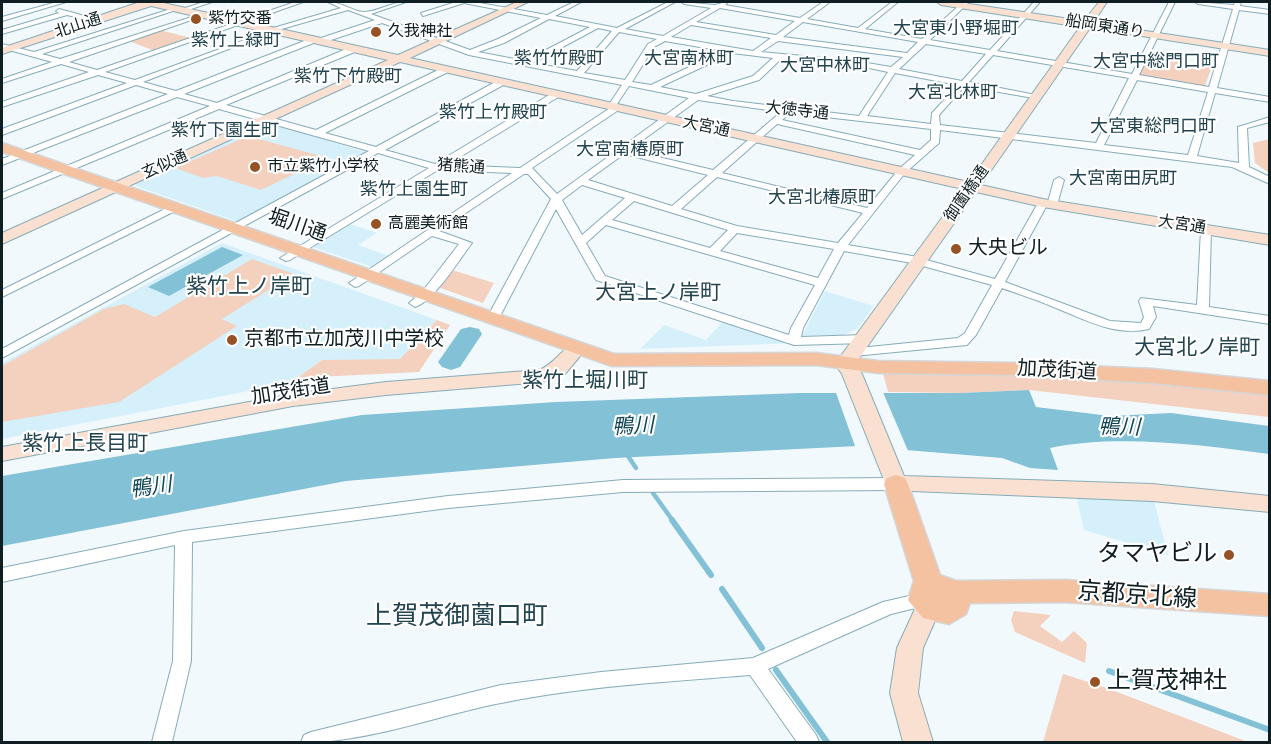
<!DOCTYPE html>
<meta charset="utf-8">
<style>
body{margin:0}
#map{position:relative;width:1271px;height:744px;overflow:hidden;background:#f2f9fc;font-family:"Archivo Narrow",sans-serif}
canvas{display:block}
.frame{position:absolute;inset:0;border:3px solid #0f1e22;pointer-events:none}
</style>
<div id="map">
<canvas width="1271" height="744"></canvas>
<div class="frame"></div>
</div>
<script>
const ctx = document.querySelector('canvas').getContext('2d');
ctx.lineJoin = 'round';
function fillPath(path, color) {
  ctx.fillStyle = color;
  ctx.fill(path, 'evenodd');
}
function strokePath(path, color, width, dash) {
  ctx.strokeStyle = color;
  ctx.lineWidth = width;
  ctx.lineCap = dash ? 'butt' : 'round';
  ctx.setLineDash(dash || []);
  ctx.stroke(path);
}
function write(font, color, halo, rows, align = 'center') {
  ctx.font = font + ' "Archivo Narrow","Noto Sans JP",sans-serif';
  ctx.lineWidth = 4.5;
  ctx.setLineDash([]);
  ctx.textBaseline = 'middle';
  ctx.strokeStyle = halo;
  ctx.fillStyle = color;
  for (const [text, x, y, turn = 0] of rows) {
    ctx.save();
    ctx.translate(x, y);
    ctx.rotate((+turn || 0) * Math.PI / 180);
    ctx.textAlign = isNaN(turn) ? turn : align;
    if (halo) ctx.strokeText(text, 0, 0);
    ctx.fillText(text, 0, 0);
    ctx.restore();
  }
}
const built = new Path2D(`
 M271,123L368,153L239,222L136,186L137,182L263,124Z
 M347,223L377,233L358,245L389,256L372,267L310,246Z
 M222,243L437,320L400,360H322L290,383L2,439V363Z
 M825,291L844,297L874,306L857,329L843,335L802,336Z
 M723,321L798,343L640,349L664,325L706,340Z
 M1076,495L1154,501L1168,555L1084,530Z`);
const green = new Path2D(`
 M160,30L191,38L155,51L129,41Z
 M1149,56L1212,67L1204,88L1139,75Z
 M248,136L328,158L261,190L217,176L203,178L175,168Z
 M1269,139H1270L1269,173L1255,163L1253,143Z
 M252,259L294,274L222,319L237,326L119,402L2,422V366L104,309L124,304L155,317Z
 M452,270L494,283L483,303L440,288Z
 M437,320L450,325L419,372L297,378L322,360L400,359Z
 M882,370L1156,379L1269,392V417L1029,390L961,393L888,392Z
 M1014,611L1051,615L1040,626L1062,642L1074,631L1087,643L1085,663L1015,632L1011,620Z
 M1063,674L1104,687L1248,742H1043Z`);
const water = new Path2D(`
 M222,247L243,255L169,296L148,287Z
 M1029,390L1036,407L1110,416L1171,413L1269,426V454C1200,445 1119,434 1050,448L1058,470L1030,468L1002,458L858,446L615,458L346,481L2,546V476L362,415L556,402L800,393H961Z`);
const pier = new Path2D(`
 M835,390H882L909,453L856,449Z`);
const streamFar1 = new Path2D(`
 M626,453L636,468
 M653,493L673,521`);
const stream = new Path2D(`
 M672,520L711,575
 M722,589L762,648
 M776,670L827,742
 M1109,671L1270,730`);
const river = new Path2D(`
 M470,327L479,329L482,334L460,367L451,370L442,367L438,362L461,329Z`);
const street = new Path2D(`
 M57,2H66L2,21V17Z
 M204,2H212L182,12L179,10Z
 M295,2H303L105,72L135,80L269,31L270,29L341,8L328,2C342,2 354,12 364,12C377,12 391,2 406,2L371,14L470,50L498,39L541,18L464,3L423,16L421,13L456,2H474L547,15L574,2H581L555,16L617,28L668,2H675L625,29L663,36L711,8L684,4L681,2L715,5L726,2L727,3L725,5L800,18L823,2H830L807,19L858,28L892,2H898L865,29L922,39L963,2H969L930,40L990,50L1034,2H1040L997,51L1132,74L1169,2H1175L1139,75L1209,87L1233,9L1198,4L1195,2L1234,5L1235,2H1241L1240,6L1270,10V14L1239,10L1217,88L1270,97V102L1215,93L1197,156L1239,163L1238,127L1270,117V122L1247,128L1249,167L1270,177V184L1232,167L940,130L939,143L905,173L848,245L912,256L995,279L1038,203L1043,200L1048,202L1054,180L1059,177L1064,180L1057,205L1052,208L1047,205L1005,282L1110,321L1141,323L1144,317L1139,301L1141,298L1197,305L1201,230L1206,227L1211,230L1209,307L1270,316V324L1153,306L1156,317L1149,329C1114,337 1082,318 1051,306C1035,299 1018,294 1002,288L976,335L967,345L854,356L849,355L847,352L849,349L958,338L965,333L992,285L912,263L844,251L803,328L801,337L865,335L871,339L865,343L794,345L596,280L556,209L499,318L493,322L487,318L551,199L528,174H524L439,231L472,243C459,260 434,301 415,307L409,303L422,292L459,244L432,236L359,286L355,287L349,283L512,173L438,170L290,260L286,261L280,258L429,168L378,153L2,358V349L369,151L219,109L2,199V193L210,106L177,97L2,165V159L168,94L136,85L2,135V129L127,83L98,75L2,107V102L89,72L61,64L2,83V79L52,62L2,48V44L34,52L174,8L179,9L42,54L60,59L201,14L206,15L69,62L97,70ZM720,8L795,21L776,35L696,22ZM348,10L375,20L318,39L312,38L176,91L143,82L278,30ZM549,19L590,27L525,61L478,52L504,43ZM803,22L918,42L907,53L783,37ZM382,23L469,55L622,85L608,106L610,108L520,168L447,165L560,96V92H554L435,164L385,150L505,84V80H499L376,147L325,133L450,71V67H444L316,130L226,105L357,51V47H351L217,103L184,94L316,42L322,43ZM691,25L771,38L753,51L671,37ZM598,28L612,31L577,71L533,63ZM619,32L657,39L648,44L625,80L584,73ZM665,41L723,51L651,85L632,82L654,47ZM778,41L903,57L891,67L855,61L761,52ZM926,44L986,54L962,81L899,69ZM732,53L773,58L753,76L696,94L660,87ZM993,55L1129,78L1096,143L940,125L939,115L965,86L1039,99L1040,97L1036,95L969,82ZM781,59L855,65L888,72L859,116L733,101L707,96L759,80ZM895,73L958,85L932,113L931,124L867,116ZM1137,80L1208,92L1188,155L1104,145ZM629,86L689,98L557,194L532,168L620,109L621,107L617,104ZM698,100L781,112L713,170L629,150ZM790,113L931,129V140L920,150L782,120ZM777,124L915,155L899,169L867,208L722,173ZM624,154L708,175L672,206L588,180ZM717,177L863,213L838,243L737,226L681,209ZM582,185L625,198L582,235L562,200ZM634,201L728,230L710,248L612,220ZM606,225L815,285L791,328L789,335L605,276L586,243ZM737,233L834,249L818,278L720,251Z
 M59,9L100,20L97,22L67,15L2,34V30L59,13L56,11Z
 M175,204L179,205V209L2,297V290Z
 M896,478L902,480L904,484L902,488L896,490L623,492L448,508L192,542L191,661L172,742H152L173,661L175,545L2,582V568L184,531L448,496L623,480Z
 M922,593L928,595L931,600L928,605L891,614L768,669L816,735L819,742H797L750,675C667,682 583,686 501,703C438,715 364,744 301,742L304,735L311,732L501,685L601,672L753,658L883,602Z`);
const secondary = new Path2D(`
 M140,2H159L398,55L517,2H528L410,58L969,182L1080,27L941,5L937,2H956L1084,21L1099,2H1107L1093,23L1270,50V56L1090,28L981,185L1043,199L1270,235V245L1043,207L976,192L855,364L862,374L904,476L1152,484L1270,496V512L1152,501L888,490L842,374L835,364L963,189L400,62L2,244V233L388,60L151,6L2,54V48Z
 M577,343L586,349L565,374L542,382L386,395L293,406L2,461V447L293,394L386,382L539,370C555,364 562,347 577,343Z
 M928,596L937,600L941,607L923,648L918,693L933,742H903L890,693L897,648L919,600Z`);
const primary = new Path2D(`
 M2,143L614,354L816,353L878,361L1017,363L1153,369L1270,381V395L1153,383L1017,375L878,373L816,365L612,366L2,152Z
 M896,475L905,478L908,484L940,575L956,581L1065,580L1270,594V616L1065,602L970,603L966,614L949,624L923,618L908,600L914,581L884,484L887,478Z`);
const markers = [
 [196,19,6,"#965224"],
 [376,32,6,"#965224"],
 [255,167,6,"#965224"],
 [376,224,6,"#965224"],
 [956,249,6,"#965224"],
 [232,340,6,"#965224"],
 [1229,555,6,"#965224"],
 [1095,682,6,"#965224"]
];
const farPoinames = [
 ["紫竹交番",208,19],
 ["久我神社",388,32],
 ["市立紫竹小学校",267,167],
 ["高麗美術館",388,224]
];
const farStreetnames = [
 ["北山通",78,26,-18],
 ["船岡東通り",1105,27,9],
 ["大徳寺通",797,111,6],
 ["大宮通",706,127,12],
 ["玄似通",165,165,-24],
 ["猪熊通",461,167,4],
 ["御薗橋通",967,194,-55],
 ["大宮通",1182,225,9]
];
const farNeighbourhoodnames = [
 ["大宮東小野堀町",956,29],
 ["紫竹上緑町",236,41],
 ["紫竹竹殿町",559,59],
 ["大宮南林町",689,59],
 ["大宮中総門口町",1156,62],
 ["大宮中林町",825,66],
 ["紫竹下竹殿町",348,77],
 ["大宮北林町",953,93],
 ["紫竹上竹殿町",493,113],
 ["大宮東総門口町",1153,127],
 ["紫竹下園生町",225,131],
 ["大宮南椿原町",630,150],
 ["大宮南田尻町",1123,179],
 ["紫竹上園生町",414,190],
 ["大宮北椿原町",822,198]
];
const streetNames = [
 ["堀川通",297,226,19],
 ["加茂街道",1057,371,3],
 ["加茂街道",291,392,-9]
];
const poiNames = [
 ["大央ビル",968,249],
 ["京都市立加茂川中学校",244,340]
];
const neighbourhoodNames = [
 ["紫竹上ノ岸町",249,287],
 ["大宮上ノ岸町",658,293],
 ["大宮北ノ岸町",1197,348],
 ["紫竹上堀川町",585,381],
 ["紫竹上長目町",85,444]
];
const waterNames = [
 ["鴨川",633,427,-3],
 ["鴨川",1119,428,1],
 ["鴨川",151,488,-8]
];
const nearPoinames = [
 ["タマヤビル",1217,555],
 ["上賀茂神社",1107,682,"left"]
];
const nearStreetnames = [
 ["京都京北線",1137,596,4]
];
const nearNeighbourhoodnames = [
 ["上賀茂御薗口町",457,617]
];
fillPath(built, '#d5f0fa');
fillPath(green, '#f3d1be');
fillPath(water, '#83c1d6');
fillPath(pier, '#f2f9fc');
strokePath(streamFar1, '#83c1d6', 4.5);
strokePath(stream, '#83c1d6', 6);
fillPath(river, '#83c1d6');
strokePath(street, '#87acb9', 2);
strokePath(secondary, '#87acb9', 2);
strokePath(primary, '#d4d6d7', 3);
fillPath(street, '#fff');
fillPath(secondary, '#f9e0d0');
fillPath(primary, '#f4c1a1');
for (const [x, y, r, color] of markers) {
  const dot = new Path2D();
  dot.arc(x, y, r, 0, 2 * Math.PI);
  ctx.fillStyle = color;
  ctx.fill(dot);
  strokePath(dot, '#fff', 2);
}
write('16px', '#0f1e22', '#fff', farPoinames, 'left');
write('16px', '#0f1e22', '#fff', farStreetnames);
write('18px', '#22444f', '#fff', farNeighbourhoodnames);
write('20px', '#0f1e22', '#fff', streetNames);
write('20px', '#0f1e22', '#fff', poiNames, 'left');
write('21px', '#22444f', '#fff', neighbourhoodNames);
write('italic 21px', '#124757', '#fff', waterNames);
write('24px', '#0f1e22', '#fff', nearPoinames, 'right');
write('24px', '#0f1e22', '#fff', nearStreetnames);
write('26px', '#22444f', '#fff', nearNeighbourhoodnames);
</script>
